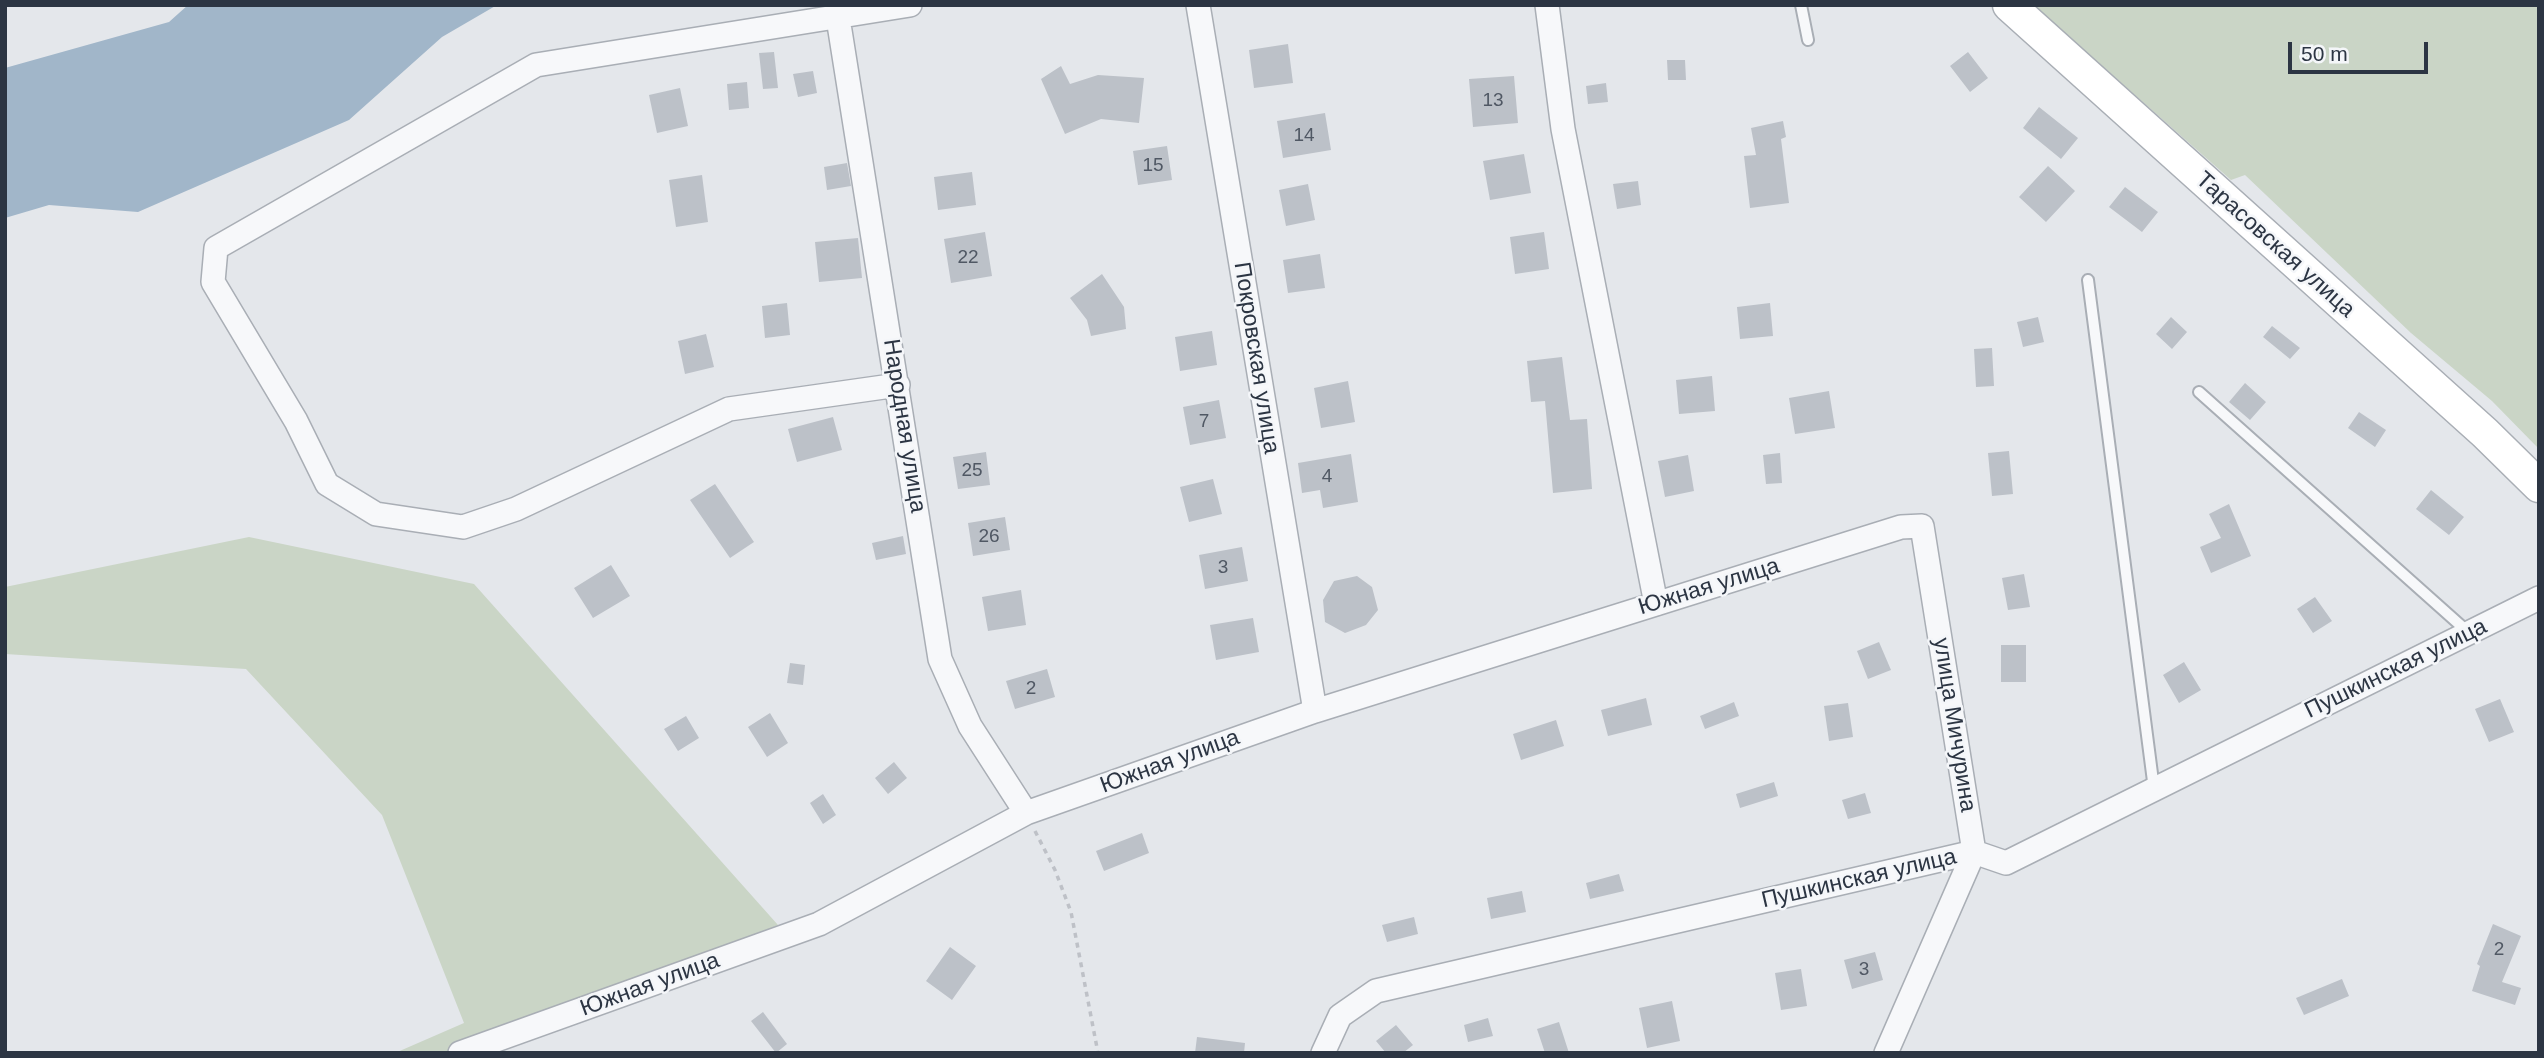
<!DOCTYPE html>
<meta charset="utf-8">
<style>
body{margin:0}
#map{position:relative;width:2544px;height:1058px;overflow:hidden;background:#e4e7eb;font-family:Arial,sans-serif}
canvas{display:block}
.frame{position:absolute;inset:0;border:7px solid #2c3543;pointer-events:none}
.scale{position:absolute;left:2288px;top:42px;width:140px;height:32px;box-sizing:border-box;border:4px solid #2c3543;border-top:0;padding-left:9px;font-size:21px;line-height:24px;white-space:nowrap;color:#2c3543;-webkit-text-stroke:5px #f4f6f9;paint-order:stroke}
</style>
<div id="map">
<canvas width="2544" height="1058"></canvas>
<div class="frame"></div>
<div class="scale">50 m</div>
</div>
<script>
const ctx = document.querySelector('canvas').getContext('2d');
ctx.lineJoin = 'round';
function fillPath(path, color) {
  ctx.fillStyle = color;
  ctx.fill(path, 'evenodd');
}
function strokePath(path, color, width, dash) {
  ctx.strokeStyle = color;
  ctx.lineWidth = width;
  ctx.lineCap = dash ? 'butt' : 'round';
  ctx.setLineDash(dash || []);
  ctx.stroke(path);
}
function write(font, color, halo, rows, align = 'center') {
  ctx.font = font + ' Arial,sans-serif';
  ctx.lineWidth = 5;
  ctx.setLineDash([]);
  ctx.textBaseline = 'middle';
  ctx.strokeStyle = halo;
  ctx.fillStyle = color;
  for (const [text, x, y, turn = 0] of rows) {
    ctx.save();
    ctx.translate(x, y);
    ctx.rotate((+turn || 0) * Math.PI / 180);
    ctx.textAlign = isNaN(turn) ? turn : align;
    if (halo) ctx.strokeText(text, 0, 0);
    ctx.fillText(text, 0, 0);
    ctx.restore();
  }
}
const green = new Path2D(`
 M2033,5H2539V449L2492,401L2411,333L2245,175L2231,180Z
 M249,537L474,584L778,925L495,1053H395L464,1023L382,815L246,669L5,654V587Z`);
const water = new Path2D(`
 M188,5H497L442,37L349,120L138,212L49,205L5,218V68L169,22Z`);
const building = new Path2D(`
 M1288,44L1293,83L1254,88L1249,50Z
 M774,52L778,88L763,89L759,53Z
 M1968,52L1988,78L1970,92L1950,66Z
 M1667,60H1685L1686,80H1668Z
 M1061,66L1070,84L1098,75L1144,78L1139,123L1101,119L1065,134L1041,79Z
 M813,71L817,93L798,97L793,74Z
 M1514,76L1518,123L1473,127L1469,79Z
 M747,82L749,108L729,110L727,84Z
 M1606,83L1608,102L1588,104L1586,86Z
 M680,88L688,126L657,133L649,95Z
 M2039,107L2078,138L2061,159L2023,128Z
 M1325,113L1331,150L1283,158L1277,121Z
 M1783,121L1786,137L1781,139L1789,203L1750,208L1744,156L1756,155L1751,128Z
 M1167,146L1172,180L1138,185L1133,151Z
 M1524,154L1531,193L1490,200L1483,161Z
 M847,163L851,186L827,190L824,167Z
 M2048,166L2075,191L2046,222L2019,197Z
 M972,172L976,205L938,210L934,177Z
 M702,175L708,222L676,227L669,180Z
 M1638,181L1641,205L1617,209L1613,184Z
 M1308,184L1315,220L1286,226L1279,190Z
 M2125,187L2158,212L2142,232L2109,207Z
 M985,232L992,276L951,283L944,239Z
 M1544,232L1549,269L1515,274L1510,237Z
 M858,238L862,278L819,282L815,242Z
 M1320,254L1325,288L1288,293L1283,260Z
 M1102,274L1124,307L1126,329L1091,336L1087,320L1070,298Z
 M787,303L790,335L765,338L762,306Z
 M1770,303L1773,336L1740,339L1737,307Z
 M2038,317L2044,342L2023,347L2017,322Z
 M2171,317L2187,332L2172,349L2156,334Z
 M2272,326L2300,348L2290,359L2263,337Z
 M1212,331L1217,365L1180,371L1175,337Z
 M706,334L714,367L685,374L678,341Z
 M1992,348L1994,386L1976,387L1974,349Z
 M1562,357L1570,420L1587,419L1592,489L1553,493L1545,401L1531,402L1527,361Z
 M1712,376L1715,411L1679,414L1676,380Z
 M1348,381L1355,422L1321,428L1314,388Z
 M2245,383L2266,402L2250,420L2229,402Z
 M1829,391L1835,428L1795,434L1789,398Z
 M1219,400L1226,438L1190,445L1183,407Z
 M2359,412L2386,430L2375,447L2348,428Z
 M833,417L842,450L797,462L788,429Z
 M2009,451L2013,494L1992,496L1988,453Z
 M986,452L990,485L958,489L953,457Z
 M1780,453L1782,483L1766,484L1763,455Z
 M1351,454L1358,502L1323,508L1320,490L1302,493L1298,463Z
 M1688,455L1694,491L1665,497L1658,461Z
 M1213,479L1222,514L1189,522L1180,487Z
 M715,484L754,542L730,558L690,500Z
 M2431,490L2464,517L2449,535L2416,509Z
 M2229,504L2251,556L2211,573L2200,547L2221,538L2209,514Z
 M1005,517L1010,550L973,556L968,523Z
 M903,536L906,554L876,560L872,543Z
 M1242,547L1248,581L1205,589L1199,555Z
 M611,565L630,596L593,618L574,588Z
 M2024,574L2030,607L2008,610L2002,578Z
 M1357,576L1372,587L1378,610L1366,625L1345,633L1325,622L1323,600L1334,581Z
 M1021,590L1026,625L988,631L982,597Z
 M2315,597L2332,621L2313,633L2297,609Z
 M1253,618L1259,652L1216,660L1210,625Z
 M1879,642L1891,670L1868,679L1857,651Z
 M2001,645H2026V682H2001Z
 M2184,662L2201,690L2179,703L2163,675Z
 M790,663L805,665L803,685L787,683Z
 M1047,669L1055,697L1015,709L1006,681Z
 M1646,698L1652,725L1608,736L1601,710Z
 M2500,699L2514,732L2489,742L2475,709Z
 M1734,702L1739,716L1705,729L1700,716Z
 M1848,703L1853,737L1829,741L1824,706Z
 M770,713L788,743L767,757L748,727Z
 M686,716L699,738L678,751L664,729Z
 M1556,720L1564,746L1521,760L1513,734Z
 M894,762L907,778L888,794L875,778Z
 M1774,782L1778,796L1740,808L1736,794Z
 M1865,793L1871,813L1848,819L1842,800Z
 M823,794L836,815L823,824L810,803Z
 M1142,833L1149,853L1104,871L1096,851Z
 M1619,874L1624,891L1590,899L1586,883Z
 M1522,891L1526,912L1491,919L1487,898Z
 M1414,917L1418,934L1387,942L1382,925Z
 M2493,924L2521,936L2502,982L2521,988L2515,1005L2472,991L2480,966L2477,964Z
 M950,947L976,966L952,1000L926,981Z
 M1875,952L1883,980L1852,989L1844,960Z
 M1801,969L1807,1006L1781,1010L1775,973Z
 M2342,979L2349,996L2304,1015L2296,998Z
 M1672,1001L1680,1041L1647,1048L1639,1008Z
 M763,1012L787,1044L776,1053L751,1021Z
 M1488,1018L1493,1036L1468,1042L1464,1025Z
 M1559,1022L1569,1053H1545L1537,1029Z
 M1396,1025L1413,1045L1403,1053H1386L1376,1041Z
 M1197,1037L1245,1043L1244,1053H1195Z`);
const path = new Path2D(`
 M1035,831L1055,870L1071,912L1098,1053`);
const service = new Path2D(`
 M1801,5L1808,40
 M2088,280L2154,789
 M2199,392L2468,632`);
const minor = new Path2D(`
 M1198,5L1315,711
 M1547,5L1563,129L1656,604
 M838,18L940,659L970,726L1026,813
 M898,385L729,409L516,509L463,527L376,514L327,484L296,421L213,282L216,248L536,65L910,5
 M460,1053L819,924L1026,813L1315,711L1901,527L1922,526L1974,852L1886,1053
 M1323,1053L1340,1016L1376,991L1974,852L2006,863L2539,598`);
const secondary = new Path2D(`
 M2009,5L2485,433L2539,486`);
const numberNames = [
 ["13",1493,101],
 ["14",1304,136],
 ["15",1153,166],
 ["22",968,258],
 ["7",1204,422],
 ["25",972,471],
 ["4",1327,477],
 ["26",989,537],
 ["3",1223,568],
 ["2",1031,689],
 ["2",2499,950],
 ["3",1864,970]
];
const streetNames = [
 ["Тарасовская улица",2275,245,42],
 ["Покровская улица",1256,358,81],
 ["Народная улица",904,426,81],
 ["Южная улица",1709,587,-17],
 ["Пушкинская улица",2396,669,-26],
 ["улица Мичурина",1954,725,81],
 ["Южная улица",1170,762,-20],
 ["Пушкинская улица",1859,879,-13],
 ["Южная улица",650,985,-20]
];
fillPath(green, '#cad5c6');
fillPath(water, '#a1b6c9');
fillPath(building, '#bcc1c8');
strokePath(service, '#a9aeb5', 14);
strokePath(minor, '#a9aeb5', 26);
strokePath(secondary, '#a9aeb5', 35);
strokePath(path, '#bec1c7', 3.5, [5, 5]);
strokePath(service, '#f7f8fa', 10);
strokePath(minor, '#f7f8fa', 23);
strokePath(secondary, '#fff', 32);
write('19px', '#505864', null, numberNames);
write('23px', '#2c3543', '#f4f6f9', streetNames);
</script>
